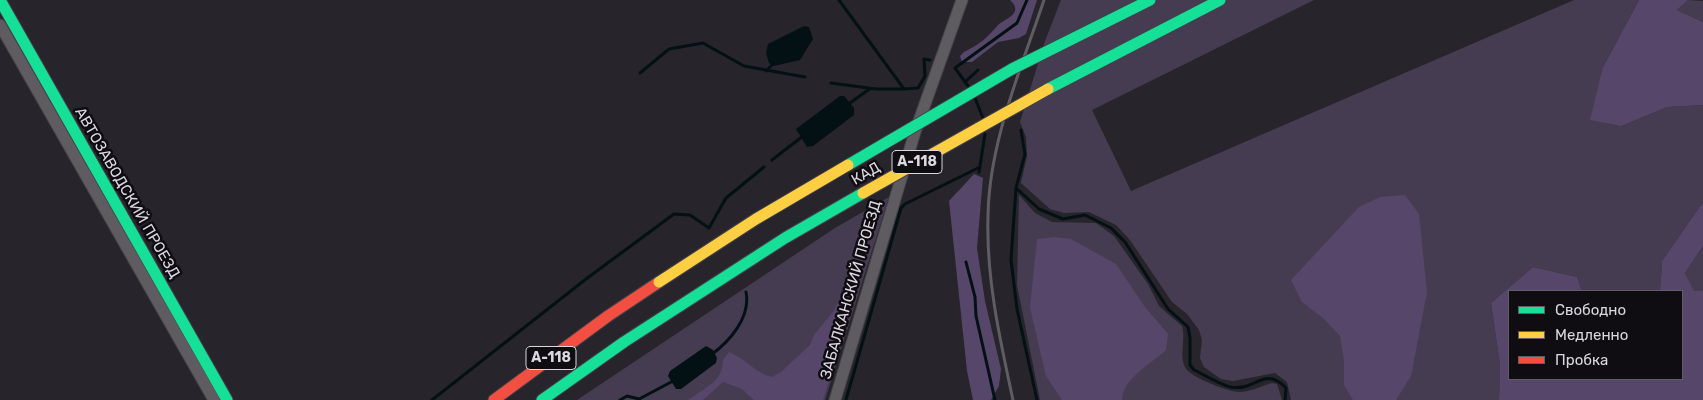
<!DOCTYPE html>
<meta charset="utf-8">
<style>
body{margin:0}
#map{position:relative;width:1703px;height:400px;overflow:hidden;background:#27242b;font-family:Rubik,sans-serif}
canvas{display:block}
.legend{position:absolute;left:1508px;top:290px;width:175px;height:90px;box-sizing:border-box;background:#0f0c12;border:1px solid #615d64;margin:0;padding:6px 9px;list-style:none;font-size:15px;color:#dbd7e0}
.legend li{display:flex;align-items:center;gap:10px;height:25px}
.legend b{width:25px;border:1px solid #615d64}
</style>
<div id="map">
<canvas width="1703" height="400"></canvas>
<ul class="legend">
<li><b style="height:6px;background:#16e098"></b>Свободно</li>
<li><b style="height:6px;background:#ffcf43"></b>Медленно</li>
<li><b style="height:6px;background:#f24e42"></b>Пробка</li>
</ul>
</div>
<script>
const ctx = document.querySelector('canvas').getContext('2d');
ctx.lineJoin = 'round';
function fillPath(path, color) {
  ctx.fillStyle = color;
  ctx.fill(path, 'evenodd');
}
function strokePath(path, color, width, dash) {
  ctx.strokeStyle = color;
  ctx.lineWidth = width;
  ctx.lineCap = dash ? 'butt' : 'round';
  ctx.setLineDash(dash || []);
  ctx.stroke(path);
}
function write(font, color, halo, rows, align = 'center') {
  ctx.font = font + ' Rubik,sans-serif';
  ctx.lineWidth = 5;
  ctx.setLineDash([]);
  ctx.textBaseline = 'middle';
  ctx.strokeStyle = halo;
  ctx.fillStyle = color;
  for (const [text, x, y, turn = 0] of rows) {
    ctx.save();
    ctx.translate(x, y);
    ctx.rotate((+turn || 0) * Math.PI / 180);
    ctx.textAlign = isNaN(turn) ? turn : align;
    if (halo) ctx.strokeText(text, 0, 0);
    ctx.fillText(text, 0, 0);
    ctx.restore();
  }
}
const green = new Path2D(`
 M1061,0H1314L1092,110L1131,191L1574,0H1639L1603,67L1622,126L1667,107L1703,105V202L1662,261L1660,291H1582L1577,277L1533,267L1491,303L1500,365L1499,400H1291L1287,382L1275,373L1233,381L1221,379L1204,367L1200,358L1202,340L1199,330L1187,314L1172,302L1130,240L1116,225L1089,212L1064,213L1050,209L1021,183L1027,156L1026,137L1020,122L1045,41Z
 M1688,0L1703,1V22L1677,10Z
 M1019,195L1035,213L1052,222L1096,223L1114,236L1148,284L1159,306L1182,326C1186,339 1179,356 1185,367C1189,377 1229,392 1239,392C1250,392 1261,386 1272,383L1277,384L1282,400H1040L1017,285Z
 M889,197L825,400H577L835,228Z
 M1703,246V291L1694,292L1685,273Z`);
const forest = new Path2D(`
 M1010,0H1037L1026,34L1019,38L998,42L972,62H962L960,56L964,52C979,45 988,37 998,25C1004,19 1025,14 1010,0Z
 M1639,0H1688L1677,10L1703,22V105L1667,107L1622,126L1590,120L1603,67Z
 M974,174L983,178L977,248L985,301L1001,369L999,386L991,400H973L967,371L949,201C958,191 966,183 974,174Z
 M1405,195L1419,214L1427,292L1411,376L1396,400H1353L1344,385V360L1340,336L1323,318L1302,302L1291,280L1359,207L1380,197Z
 M1703,202V246L1685,273L1694,291H1703V400H1499L1500,365L1491,303L1533,267L1577,277L1582,291H1509V379H1682V291H1660L1662,261Z
 M1054,237L1071,239L1116,264L1145,307L1168,334L1166,350C1152,363 1123,378 1122,400H1062L1046,376L1030,308L1037,239Z
 M848,283L858,286L823,400H754L742,389L723,382L703,400H688C703,389 724,381 723,360L729,352C745,358 755,373 772,377L781,372L810,345L814,335L833,312Z`);
const water = new Path2D(`
 M804,26L809,27L813,39L800,60L774,66L769,63L766,53L768,44Z
 M840,96H844L854,108V115L813,146L807,147L796,129Z
 M706,346L713,350L717,358L716,363L681,389H676L668,376L670,371Z`);
const stream = new Path2D(`
 M766,71L775,62
 M640,73L669,49L703,43L744,66L805,77
 M965,82L978,70
 M831,83L876,89H904L839,0
 M968,86L955,68L1017,23L1027,0
 M904,89L918,88L925,76L924,59L930,60
 M975,98L983,118
 M847,105L871,88
 M1021,130L1025,154L1016,188L1039,209L1063,219L1085,215L1111,228L1125,242L1168,309L1188,327L1190,338V365L1194,370C1203,374 1223,386 1231,387C1255,392 1264,365 1286,388L1285,400
 M772,160L803,136
 M979,172L985,134
 M1016,188L1011,260L1017,309L1037,400
 M966,262L975,297L976,316L995,400
 M711,355C730,341 751,317 746,292
 M432,400L586,279L674,214L690,215L709,228L726,198L764,167
 M620,400L627,396L639,399L673,381
 M846,400L901,208L905,204L980,167`);
const street = new Path2D(`
 M0,25L214,400
 M835,400L915,132L962,0`);
const fast = new Path2D(`
 M0,0L227,400
 M542,400L624,342`);
const jam = new Path2D(`
 M494,400L608,316L659,282`);
const rail = new Path2D(`
 M1013,400C1000,340 986,278 988,216C989,142 1021,69 1044,0`);
const fastBridge = new Path2D(`
 M1048,89L1220,0
 M848,165L1012,69L1150,0
 M624,342L785,238L863,193`);
const slowBridge = new Path2D(`
 M863,193L1048,89
 M659,282L756,219L848,165`);
const shields = [
 [917,162,50],
 [551,358,50]
];
const shieldNames = [
 ["А-118",917,162],
 ["А-118",551,358]
];
const streetNames = [
 ["КАД",866,174,-30],
 ["АВТОЗАВОДСКИЙ ПРОЕЗД",127,193,60],
 ["ЗАБАЛКАНСКИЙ ПРОЕЗД",851,290,-74]
];
fillPath(green, '#463c52');
fillPath(forest, '#564669');
fillPath(water, '#041114');
strokePath(stream, '#041114', 3);
strokePath(street, '#444248', 13);
strokePath(fast, '#444248', 13);
strokePath(jam, '#444248', 13);
strokePath(street, '#5e5c61', 11);
strokePath(fast, '#16e098', 11);
strokePath(jam, '#f24e42', 11);
strokePath(rail, '#5f5d62', 3);
strokePath(fastBridge, '#444248', 13, []);
strokePath(slowBridge, '#444248', 13, []);
strokePath(fastBridge, '#16e098', 11);
strokePath(slowBridge, '#ffcf43', 11);
for (const [x, y, w] of shields) {
  const box = new Path2D();
  box.roundRect(x - w / 2, y - 11.5, w, 23, 4);
  ctx.fillStyle = '#0f0c12';
  ctx.fill(box);
  strokePath(box, '#dbd7e0', 1);
}
write('bold 14px', '#dbd7e0', null, shieldNames);
write('15px', '#dbd7e0', '#0f0c12', streetNames);
</script>
